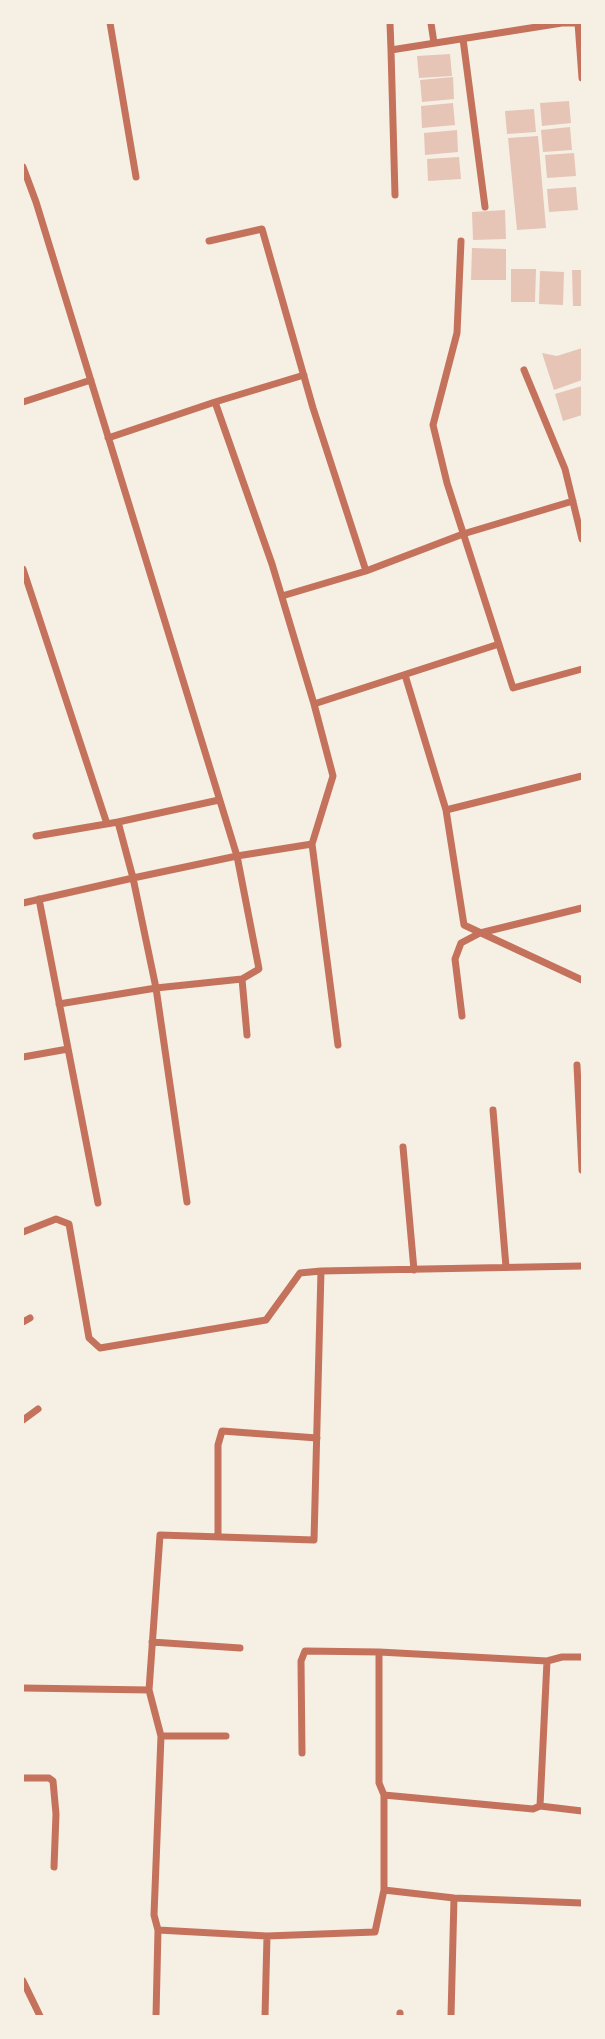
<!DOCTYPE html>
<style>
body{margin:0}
#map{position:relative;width:605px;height:2039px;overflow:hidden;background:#f6efe4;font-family:Spectral,serif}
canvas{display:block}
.frame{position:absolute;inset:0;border:24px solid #f6efe4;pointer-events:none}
</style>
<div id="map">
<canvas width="605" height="2039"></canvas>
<div class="frame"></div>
</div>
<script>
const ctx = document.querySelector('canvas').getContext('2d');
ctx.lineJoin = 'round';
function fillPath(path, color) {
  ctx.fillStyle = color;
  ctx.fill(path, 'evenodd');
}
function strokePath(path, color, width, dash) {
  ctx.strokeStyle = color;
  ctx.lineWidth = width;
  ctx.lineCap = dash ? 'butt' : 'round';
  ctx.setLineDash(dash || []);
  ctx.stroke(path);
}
const building = new Path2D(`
 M450,54L452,76L419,78L417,56Z
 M453,77L454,99L422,102L420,80Z
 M569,101L571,123L542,126L540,103Z
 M453,103L455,125L422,128L421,106Z
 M534,109L536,132L507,134L505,111Z
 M570,127L572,150L543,152L541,130Z
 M457,130L458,152L425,155L424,133Z
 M538,136L546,228L517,230L508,138Z
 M574,153L576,176L547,178L545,155Z
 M459,157L461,179L428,181L427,159Z
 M576,187L578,210L549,212L547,189Z
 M505,210L506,239L473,240L472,212Z
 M472,248L506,249V280H471Z
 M511,269H536L535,302H511Z
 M572,270H582V306H573Z
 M540,271L564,272L563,305L539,304Z
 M582,348V380L554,390L542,353L557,356Z
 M582,386V415L563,421L555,394Z`);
const minor = new Path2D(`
 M110,23L136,177
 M390,23L391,50
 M431,23L434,43
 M562,23H578L582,78
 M463,39L485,207
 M23,167L36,202L237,856L312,844L338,1045
 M395,195L391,50L562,23
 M209,241L262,229L313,408L366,571L463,534L573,501
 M461,241L457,333L433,425L447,483L513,688L582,669
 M524,370L565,469L582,539
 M23,402L91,380
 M215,402L304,375
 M108,438L215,402L272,564L314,704L333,776L312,844
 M23,569L107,824
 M282,596L366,571
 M405,675L446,810L582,776
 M314,704L499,644
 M446,810L464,925L582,980
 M118,822L219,800
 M39,899L98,1203
 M23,903L133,878L118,822L36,836
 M242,979L247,1035
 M59,1004L156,988L242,979L259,969L237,856L133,878L156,988L187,1202
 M462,1016L455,959L461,943L480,933L582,908
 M23,1057L68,1049
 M577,1065L582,1170
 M493,1110L506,1267
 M403,1147L414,1270
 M23,1232L56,1219L69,1224L89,1338L100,1348L266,1320L300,1273L321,1271L314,1540L160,1535L149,1690L23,1688
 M321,1271L582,1266
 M23,1322L30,1318
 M23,1420L38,1409
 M218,1537V1445L222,1431L317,1438
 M152,1642L240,1648
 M149,1690L161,1736L154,1915L158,1930L156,2016
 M161,1736H226
 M302,1753L301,1661L305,1651L379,1652L547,1661L562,1657H582
 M23,1778H49L53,1781L56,1814L54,1867
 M384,1795L533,1809L540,1806L582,1811
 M540,1806L547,1661
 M384,1890L454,1898L582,1903
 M158,1930L267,1936L375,1932L384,1890V1795L379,1783V1652
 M23,1981L40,2016
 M400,2013V2016
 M265,2016L267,1936
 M451,2016L454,1898`);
fillPath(building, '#e6c5b7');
strokePath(minor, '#c5725c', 7);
</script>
